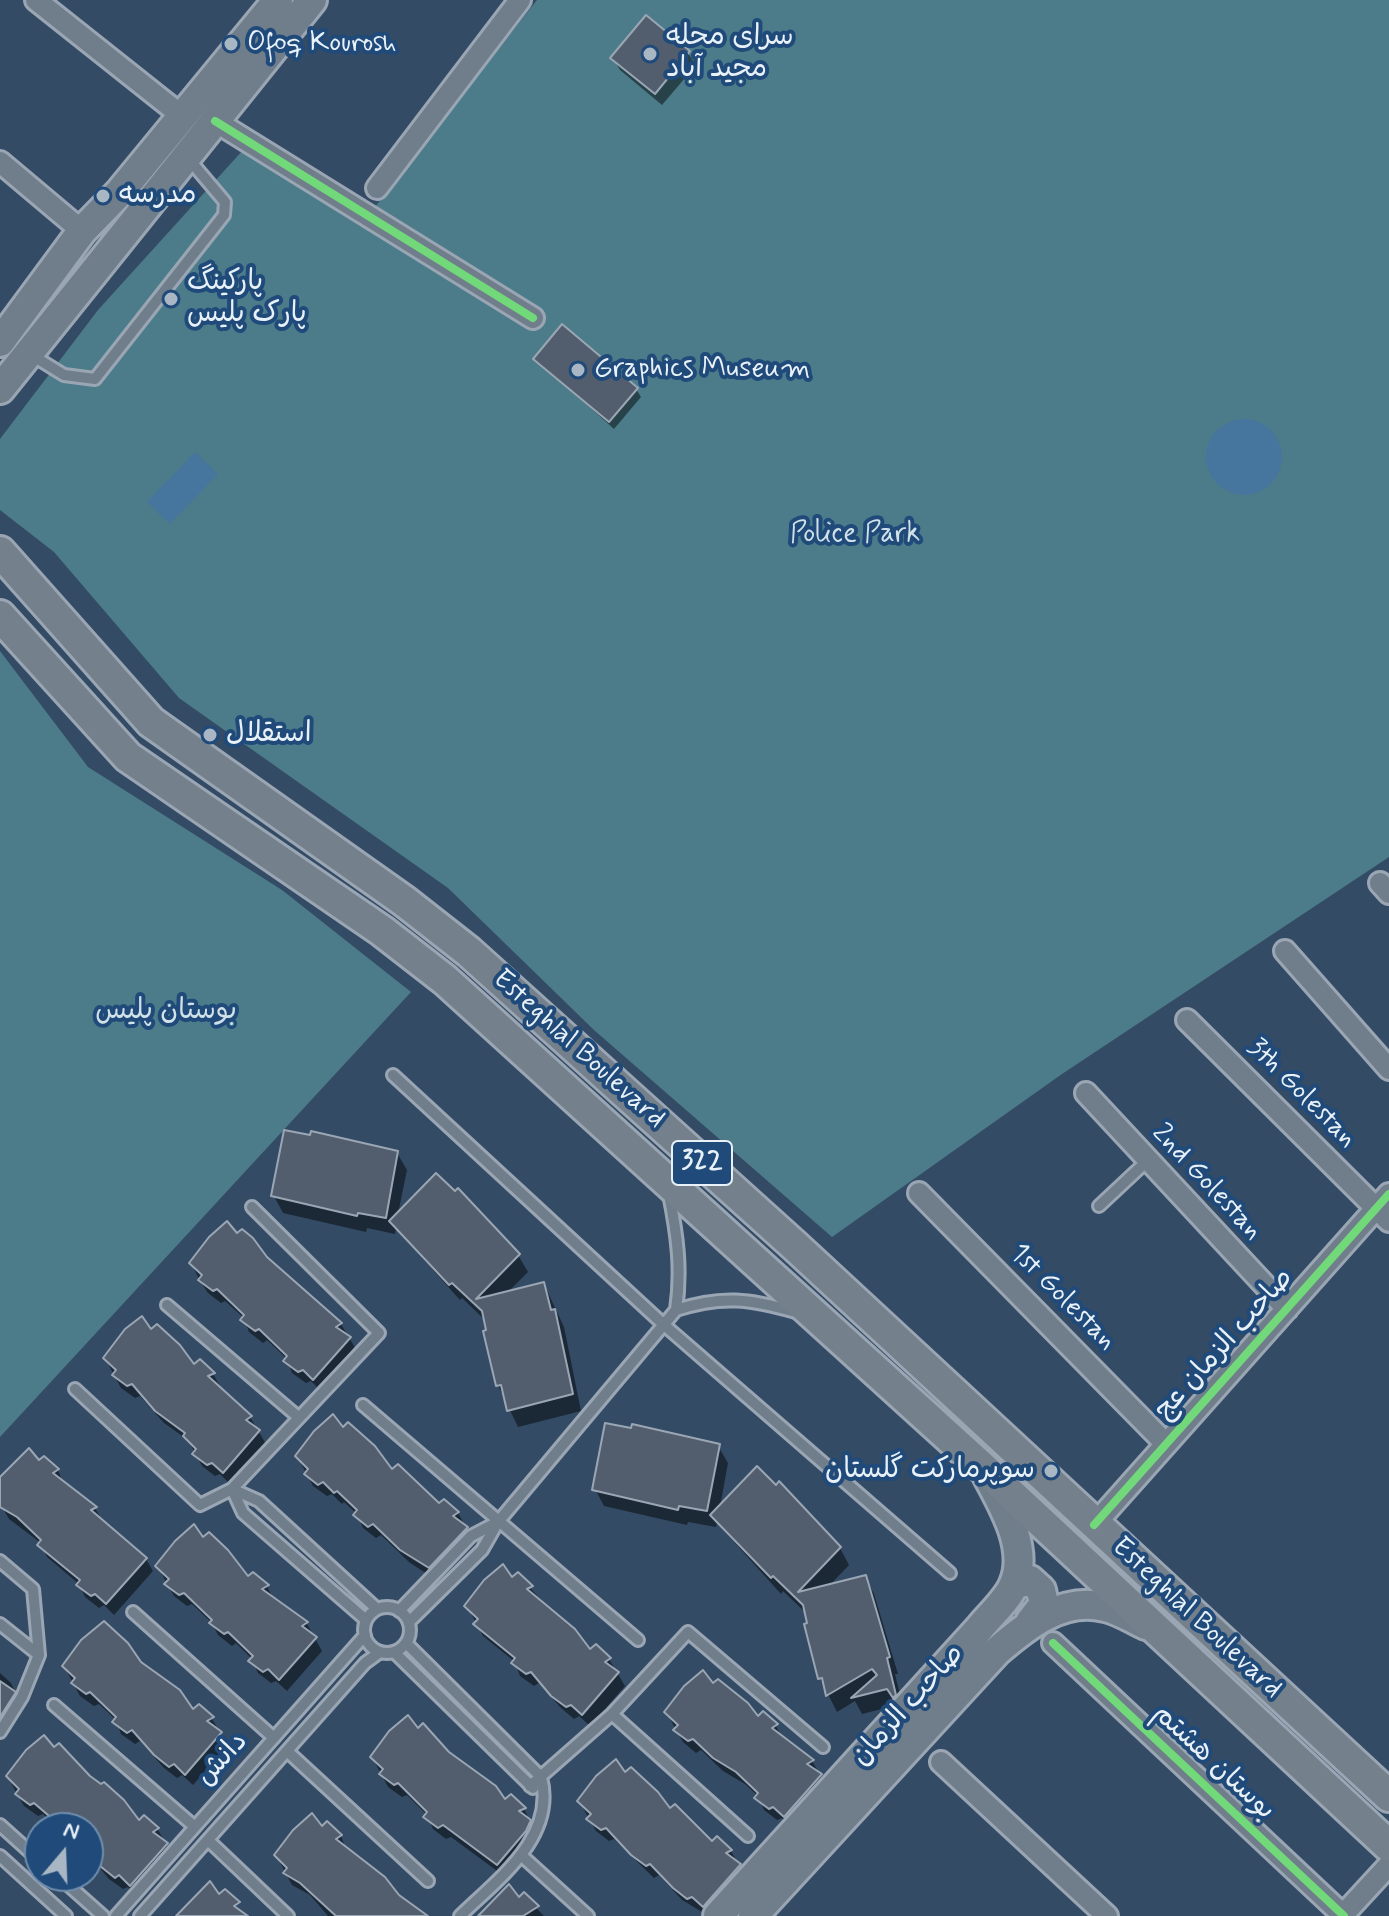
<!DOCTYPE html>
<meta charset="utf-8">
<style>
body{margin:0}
#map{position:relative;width:1389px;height:1916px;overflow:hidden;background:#344b65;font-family:Mynerve,sans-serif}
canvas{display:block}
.north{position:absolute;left:24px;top:1812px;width:80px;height:80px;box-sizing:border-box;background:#1f4a7a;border:2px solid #6f8dac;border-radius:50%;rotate:19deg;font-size:22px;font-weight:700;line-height:32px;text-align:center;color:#e8f1f8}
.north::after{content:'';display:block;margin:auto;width:28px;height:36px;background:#a9b7c5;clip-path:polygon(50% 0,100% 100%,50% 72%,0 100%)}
</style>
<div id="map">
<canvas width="1389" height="1916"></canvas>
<div class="north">N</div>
</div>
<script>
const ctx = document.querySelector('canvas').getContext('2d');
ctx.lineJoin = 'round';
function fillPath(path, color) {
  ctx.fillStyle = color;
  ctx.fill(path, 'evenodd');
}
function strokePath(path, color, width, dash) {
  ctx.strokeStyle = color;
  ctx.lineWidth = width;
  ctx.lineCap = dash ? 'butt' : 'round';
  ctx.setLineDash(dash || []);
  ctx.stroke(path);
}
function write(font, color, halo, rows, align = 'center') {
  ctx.font = font + ' Mynerve,"Playpen Sans Arabic",sans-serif';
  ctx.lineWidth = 8;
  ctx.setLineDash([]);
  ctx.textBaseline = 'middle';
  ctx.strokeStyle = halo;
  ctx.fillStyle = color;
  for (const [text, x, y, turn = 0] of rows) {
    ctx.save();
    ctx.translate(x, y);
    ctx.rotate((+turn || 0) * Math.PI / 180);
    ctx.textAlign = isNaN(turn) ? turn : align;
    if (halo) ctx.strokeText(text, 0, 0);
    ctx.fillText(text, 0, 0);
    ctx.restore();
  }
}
const green = new Path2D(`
 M537,0H1389V857L1062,1074L832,1237L594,1030L448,888L179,698L54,552L0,510V439L98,310L243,150L360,226Z
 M0,651L88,767L282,890L411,992L0,1437Z`);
const water = new Path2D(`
 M1206 457a38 38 0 1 1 76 0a38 38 0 1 1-76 0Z
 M195,452L218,474L170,524L147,502Z`);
const shadow = new Path2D(`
 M688,53L696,65L662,105L620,70L613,58Z
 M536,359L636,389L641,397L614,429Z
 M312,1133L397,1153L407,1170L398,1214L518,1255L528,1272L507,1293L544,1284L564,1327L581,1411L518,1427L498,1385L486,1321L462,1298L460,1300L396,1229L395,1234L367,1228L366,1232L283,1213L274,1196Z
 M237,1236L341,1324L357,1351L321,1391L311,1381L306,1383L292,1373L287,1359L267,1340L263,1343L249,1332L244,1318L225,1301L221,1303L208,1293L200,1281L191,1263Z
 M151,1332L194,1367L200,1362L213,1374L220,1386L217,1387L250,1417L266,1444L230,1484L220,1474L215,1476L202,1466L188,1440L164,1423L140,1396L135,1398L121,1388L114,1375L105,1358Z
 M633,1426L718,1446L728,1463L720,1507L840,1548L849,1565L829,1586L865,1577L874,1594L898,1674H895L904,1712L898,1705L862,1714L855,1701L837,1712L820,1678L807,1614L783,1591L781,1594L717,1523L716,1527L688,1522L687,1525L604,1506L595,1489Z
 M342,1430L438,1506L444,1501L458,1513L473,1540L436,1580L409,1562L381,1535L376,1538L363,1528L357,1514L344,1502L342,1504L332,1494L327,1496L313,1486L297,1456Z
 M29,1450L39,1463L44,1458L58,1470L63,1483L95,1508L102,1520L146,1559L153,1571L114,1615L104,1605L99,1608L85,1597L79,1584L47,1557L41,1543L9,1519L2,1507L0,1481Z
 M203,1540L248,1579L253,1574L267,1586L273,1599L307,1624L322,1651L287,1691L276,1681L271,1683L258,1673L252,1659L236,1643L232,1646L218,1635L212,1623L192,1604L187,1606L174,1596L167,1584L158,1566Z
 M518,1575L590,1652L596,1647L609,1659L625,1686L590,1726L579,1716L574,1719L561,1708L539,1683L534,1686L520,1676L515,1662L483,1636L467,1606Z
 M140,1663L193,1712L199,1707L212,1719L228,1745L193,1785L182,1775L177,1778L164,1768L140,1741L135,1744L121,1734L116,1720L99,1704L94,1706L80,1696L64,1666Z
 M0,1673L11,1683L21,1705L0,1736Z
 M712,1686L757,1719L763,1713L776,1726L782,1738L812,1761L828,1788L792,1828L782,1818L777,1820L764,1810L758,1796L745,1784L723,1771L701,1750L696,1753L683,1742L676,1730L667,1713Z
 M418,1731L505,1802L511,1797L524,1809L537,1834L504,1876L451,1837L446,1839L433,1829L427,1815L407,1795L402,1797L388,1787L372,1757Z
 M54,1750L139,1823L144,1818L158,1830L173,1856L138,1897L128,1887L123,1889L109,1879L88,1854V1828H57L43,1814L38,1816L24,1806L17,1794L8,1777Z
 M625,1775L712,1844L717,1839L731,1851L746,1878L709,1916L682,1900L659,1875L654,1878L614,1839L609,1841L596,1831L579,1801Z
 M327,1824L341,1836L346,1849L398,1897L426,1916H328L310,1895L292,1885L276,1855Z
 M509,1887L518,1900L524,1895L544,1916H481Z`);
const building = new Path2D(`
 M646,15L690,51L655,94L610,58Z
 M562,324L638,388L609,422L533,359Z
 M284,1130L310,1135L311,1131L398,1151L386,1218L358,1213L357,1216L271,1196Z
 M436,1173L455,1191L458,1188L520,1254L476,1299L544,1282L551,1310L555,1309L573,1394L507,1411L501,1385L496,1386L483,1331L486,1330L482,1311L452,1283L449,1285L389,1221Z
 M227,1221L237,1233L242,1229L253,1238L267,1257L342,1323L336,1327L351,1337L313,1380L303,1370L298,1372L283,1361L287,1356L259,1329L255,1331L240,1320L244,1315L217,1289L213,1291L198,1280L202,1275L189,1263L209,1237Z
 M142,1316L151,1329L157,1324L180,1345L194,1364L200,1359L215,1373L208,1376L252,1416L246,1420L260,1430L223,1473L212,1463L207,1465L192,1454L196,1449L183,1436L185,1433L155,1411L132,1384L127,1386L112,1375L116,1370L103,1358L125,1329Z
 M333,1414L343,1427L348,1422L375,1446L392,1469L398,1464L439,1503L444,1499L459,1512L453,1516L468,1527L429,1568L400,1550L373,1524L368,1527L353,1515L357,1510L337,1491L334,1493L323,1482L318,1485L304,1474L308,1469L295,1456L314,1431Z
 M605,1423L631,1428L632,1424L720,1444L707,1511L679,1506L678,1510L592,1490Z
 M29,1448L39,1460L44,1456L59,1469L53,1473L97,1507L91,1510L147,1558L106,1604L95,1594L91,1596L76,1585L80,1580L37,1545L41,1540L17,1517L0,1507V1477Z
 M757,1466L776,1485L779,1481L841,1547L798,1592L866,1575L890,1657L887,1658L896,1695L893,1698L887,1689L851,1698L877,1675L872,1669L826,1696L822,1678L818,1679L804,1624L807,1623L803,1605L773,1576L771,1578L710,1515Z
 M194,1524L203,1537L209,1532L228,1550L248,1576L253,1572L269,1585L262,1589L308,1622L302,1626L317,1637L279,1680L268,1669L263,1672L248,1661L253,1656L228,1632L224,1634L209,1623L212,1620L184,1593L179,1595L164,1584L169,1579L155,1566L175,1541Z
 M503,1564L512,1577L518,1572L533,1586L527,1589L575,1629L590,1649L596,1644L611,1658L605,1662L619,1672L582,1715L571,1705L566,1707L551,1696L531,1672L526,1674L511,1663L515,1658L473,1624L478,1619L464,1606L484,1580Z
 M104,1621L128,1643L141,1662L180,1690L193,1709L199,1704L214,1717L207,1721L222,1732L185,1775L174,1764L169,1767L154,1755L132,1730L127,1733L112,1722L116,1717L90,1692L86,1694L71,1683L75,1678L62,1666L81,1640Z
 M703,1670L713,1683L718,1679L748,1703L758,1716L763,1711L778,1724L772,1728L814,1760L807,1764L822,1774L784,1817L773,1807L769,1809L754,1798L758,1793L736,1772L713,1758L693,1739L688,1741L673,1730L678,1725L664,1712L684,1686Z
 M0,1681L16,1692L0,1717Z
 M408,1715L418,1728L423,1723L449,1752L496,1786L505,1799L511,1794L526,1808L519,1811L531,1820L526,1831L497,1865L443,1825L438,1828L423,1817L427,1812L398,1783L394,1785L379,1774L383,1769L370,1757L389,1731Z
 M44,1735L54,1747L59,1743L90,1776L101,1784L104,1782L124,1800L139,1820L144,1815L159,1828L153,1832L168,1843L130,1886L119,1875L115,1878L100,1866L88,1851V1828H63L34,1803L30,1805L15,1794L19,1789L6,1776L26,1750Z
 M616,1759L625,1772L631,1767L658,1792L670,1808L675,1804L712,1841L717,1836L732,1850L726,1853L741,1864L703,1907L692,1897L687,1899L673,1888L650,1864L646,1866L631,1855L606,1828L601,1830L586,1819L591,1814L577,1801L596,1776Z
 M312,1813L322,1826L327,1821L342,1835L336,1839L385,1877L399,1895L428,1916H336L300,1883L283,1873L287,1868L274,1855L293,1830Z
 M210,1881L219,1894L225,1889L240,1902L234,1906L248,1916H176Z
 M509,1884L519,1897L524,1892L539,1906L523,1916H478Z`);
const service = new Path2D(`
 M30,354L64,375L95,379L224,215L225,202L187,157
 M393,1075L663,1324L950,1573
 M669,1194C677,1234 682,1269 676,1310
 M1099,1206L1146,1162
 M167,1305L297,1416
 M75,1389L200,1505L232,1489L379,1333L252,1207
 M363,1405L638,1640
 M232,1489L243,1513L366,1620
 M232,1489L259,1501L377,1609
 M0,1561L33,1589L39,1655L22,1697L0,1732
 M364 1630a23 23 0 1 1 46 0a23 23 0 1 1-46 0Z
 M399,1611L471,1536L496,1523
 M133,1612L274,1738
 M409,1622L482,1550L498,1522L676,1310C722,1295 750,1299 796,1312
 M0,1624L39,1655
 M406,1643L541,1777C557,1837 497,1880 460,1916
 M394,1652L533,1788
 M54,1705L195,1827
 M612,1714L748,1836
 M287,1751L428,1881
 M530,1786L612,1714L688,1632L823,1747
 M0,1825L40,1861
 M208,1840L288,1916
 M0,1856L66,1916
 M522,1856L588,1916
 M58,1876L103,1916
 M116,1916L365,1635
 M140,1916L365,1663L380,1652`);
const minor = new Path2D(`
 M36,0L182,116
 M215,121L533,318
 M0,162L82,231
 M377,188L520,0
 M1380,883L1389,893
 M1285,951L1389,1069
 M1187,1020L1389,1221
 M1086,1093L1287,1309
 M919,1193L1166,1444
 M1094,1525L1389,1194
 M1053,1643L1344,1916
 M941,1762L1107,1916
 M1342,1916L1389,1865`);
const secondary = new Path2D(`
 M0,342L82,231L120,192L278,0
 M0,389L312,0
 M1014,1585L1030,1580L1041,1590L1044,1604L1030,1622
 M718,1916L979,1629C989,1616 1008,1600 1014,1584C1029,1549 1004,1507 988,1477
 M753,1916L997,1651C1026,1626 1063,1596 1105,1607C1119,1610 1133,1619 1146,1625`);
const primary = new Path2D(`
 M0,552L151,722L404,901L469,952L795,1246L1389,1796
 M0,616L128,757L382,931L445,980L984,1469L1389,1846`);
const cycleway = new Path2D(`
 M215,121L533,318
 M1094,1525L1389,1194
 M1053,1643L1344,1916`);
const markers = [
 [231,44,8,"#a9b7c5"],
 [650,54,8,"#a9b7c5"],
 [103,196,8,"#a9b7c5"],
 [171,299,8,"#a9b7c5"],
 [578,370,8,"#a9b7c5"],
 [210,735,8,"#a9b7c5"],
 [1051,1471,8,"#a9b7c5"]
];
const shields = [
 [702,1163,60]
];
const shieldNames = [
 ["322",702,1163]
];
const poiNames = [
 ["سرای محله",666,38],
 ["مجید آباد",666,70],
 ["Ofoq Kourosh",247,44],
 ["مدرسه",119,196],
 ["پارکینگ",187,283],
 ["پارک پلیس",187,315],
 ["Graphics Museum",594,370],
 ["استقلال",226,735],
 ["سوپرمارکت گلستان",1035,1471,"right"]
];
const parkNames = [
 ["Police Park",855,535],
 ["بوستان پلیس",166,1012]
];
const streetNames = [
 ["Esteghlal Boulevard",578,1050,42],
 ["3th Golestan",1301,1094,45],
 ["2nd Golestan",1206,1183,47],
 ["1st Golestan",1062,1298,45],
 ["صاحب الزمان عج",1225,1345,-48],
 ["Esteghlal Boulevard",1196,1619,43],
 ["صاحب الزمان",909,1706,-48],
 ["دانش",223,1760,-48],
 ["بوستان هشتم",1213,1763,43]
];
fillPath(green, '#4c7c8a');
fillPath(water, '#46759e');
fillPath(shadow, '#0007');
fillPath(building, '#525e6e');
strokePath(building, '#9aa6b3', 2);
strokePath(service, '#9aa6b3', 16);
strokePath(minor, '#9aa6b3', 26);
strokePath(secondary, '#9aa6b3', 34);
strokePath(primary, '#9aa6b3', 36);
strokePath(service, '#707e8c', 10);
strokePath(minor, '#707e8c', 20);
strokePath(secondary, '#707e8c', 28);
strokePath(primary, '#74808b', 30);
strokePath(cycleway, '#71d979', 8);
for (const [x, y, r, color] of markers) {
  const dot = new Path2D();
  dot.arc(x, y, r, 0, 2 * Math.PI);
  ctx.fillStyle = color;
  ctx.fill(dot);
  strokePath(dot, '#1f4a7a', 3);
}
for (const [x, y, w] of shields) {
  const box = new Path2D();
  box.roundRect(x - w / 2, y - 22, w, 44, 6);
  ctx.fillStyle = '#1f4a7a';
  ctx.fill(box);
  strokePath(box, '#e8f1f8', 2);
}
write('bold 26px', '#e8f1f8', null, shieldNames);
write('28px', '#e8f1f8', '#1f4a7a', poiNames, 'left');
write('28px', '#d1e1e8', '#1f4a7a', parkNames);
write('28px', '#e8f1f8', '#1f4a7a', streetNames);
</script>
